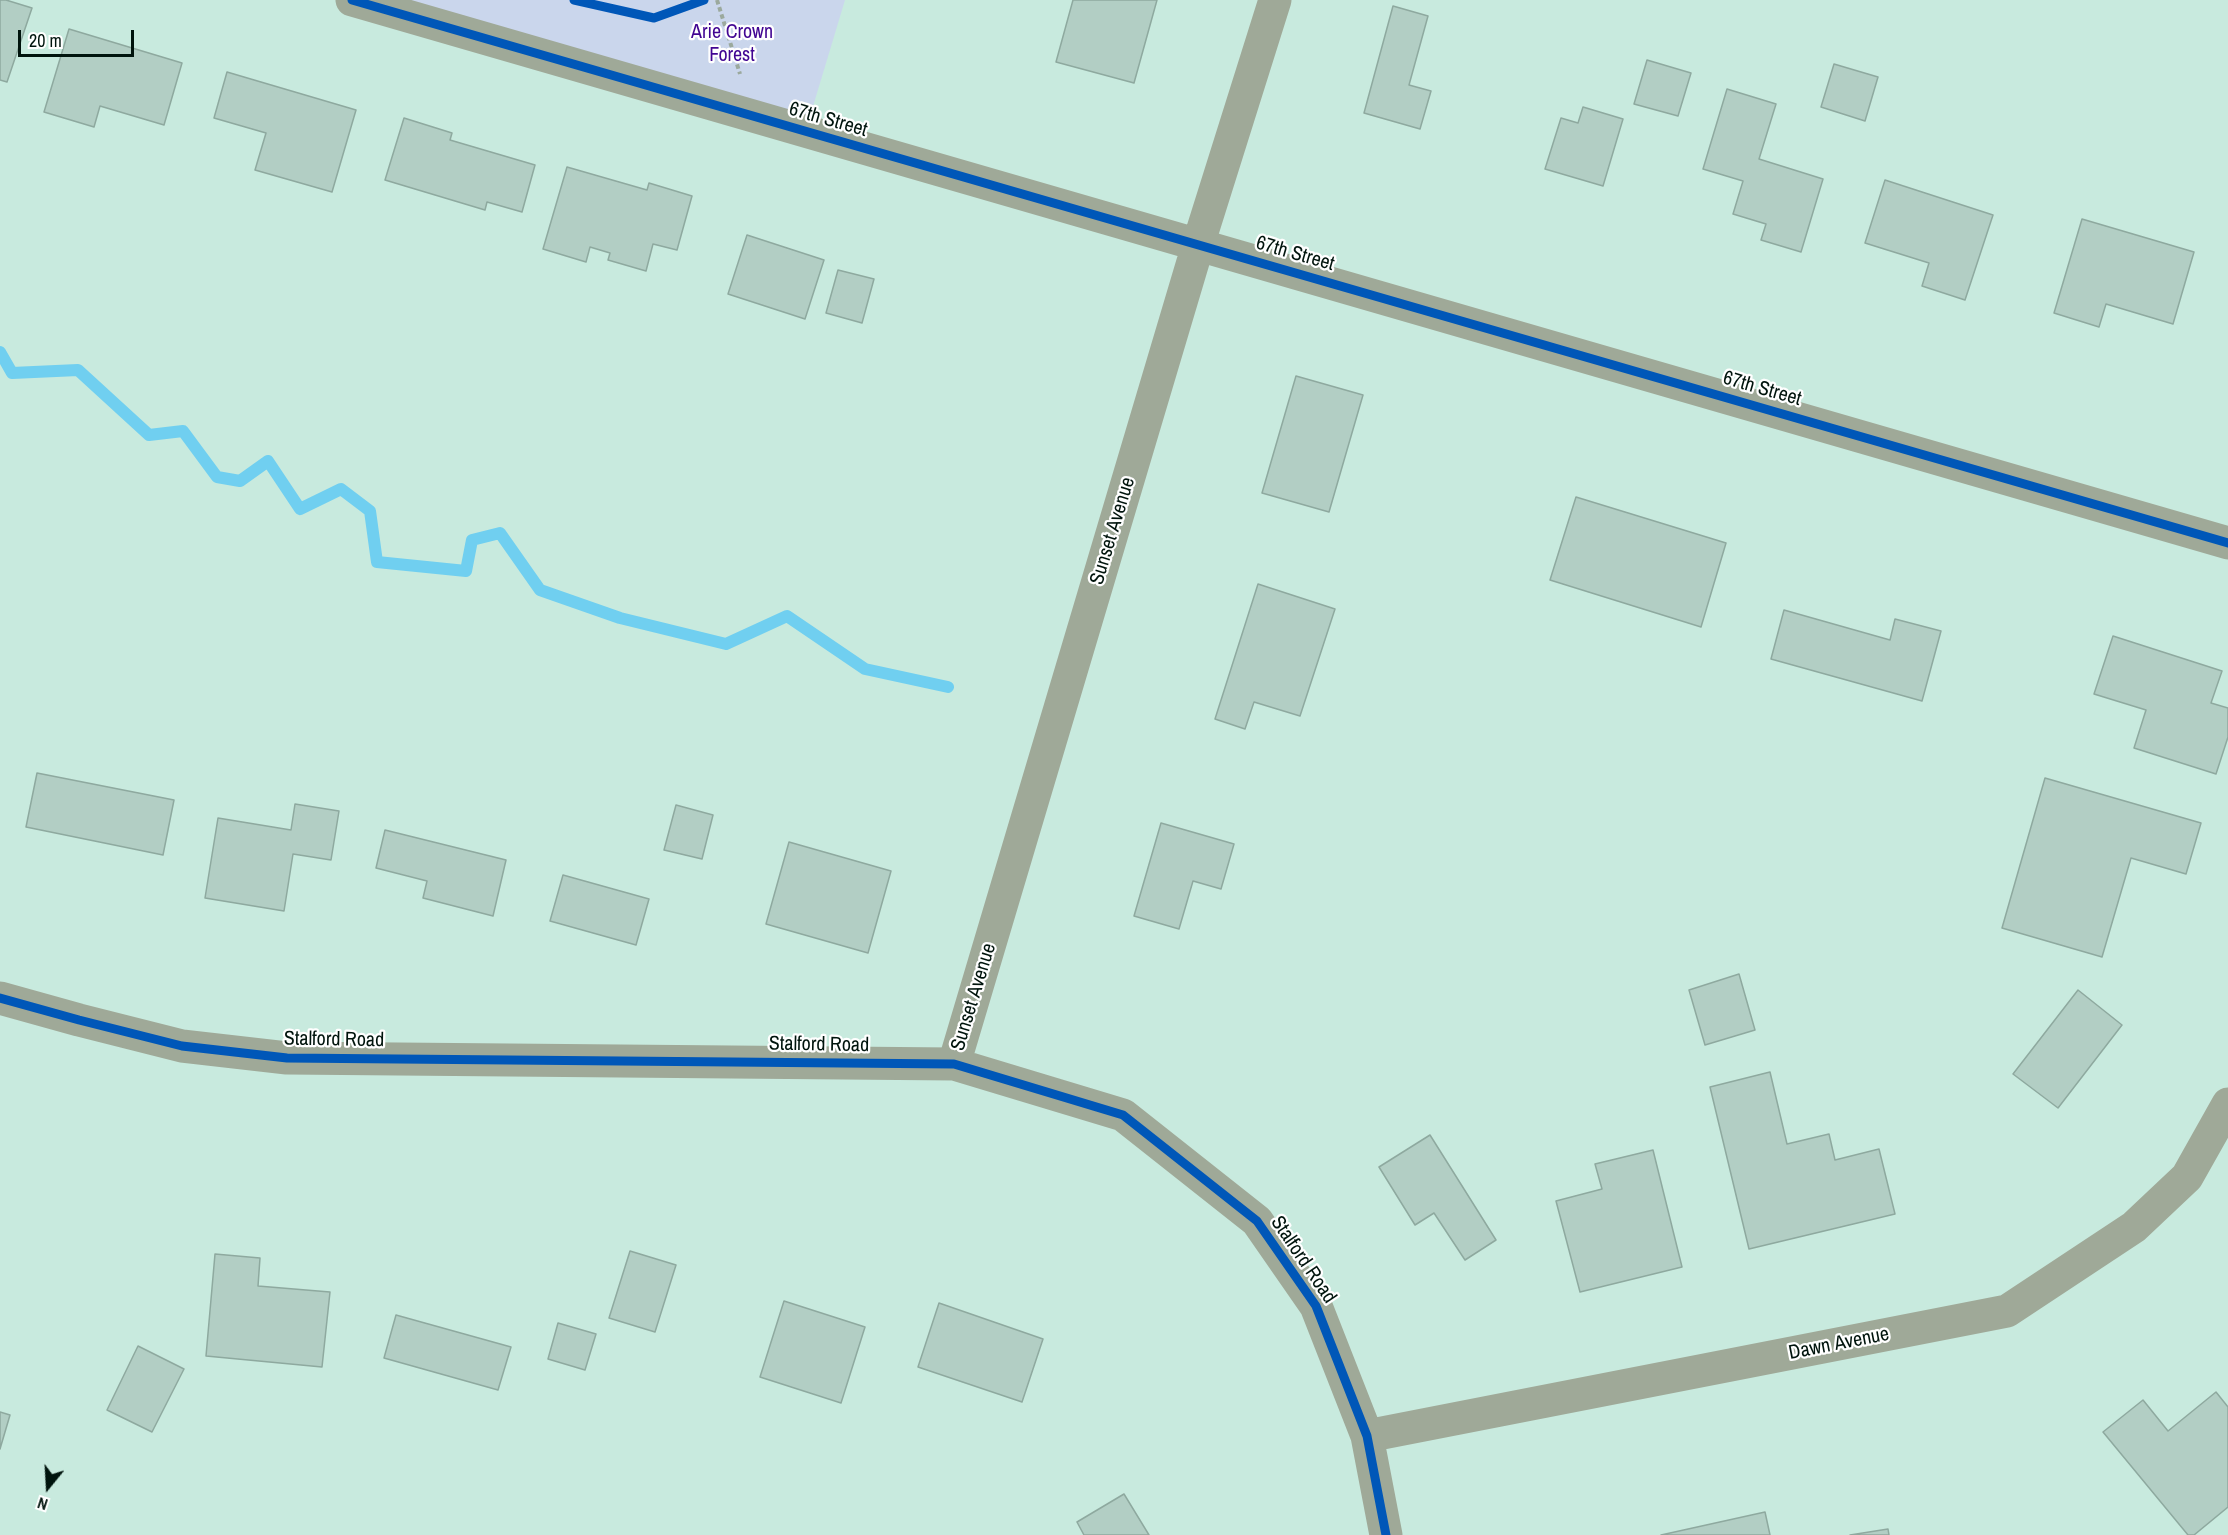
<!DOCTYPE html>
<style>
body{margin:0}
#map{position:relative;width:2228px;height:1535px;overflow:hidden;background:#c8eade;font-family:"Archivo Narrow",sans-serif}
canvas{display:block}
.north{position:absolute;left:18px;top:1457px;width:60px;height:60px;-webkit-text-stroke:4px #fff;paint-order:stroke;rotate:198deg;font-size:16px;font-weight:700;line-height:24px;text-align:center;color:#00140d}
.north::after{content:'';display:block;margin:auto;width:21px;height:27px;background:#00140d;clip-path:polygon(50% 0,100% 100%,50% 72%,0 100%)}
.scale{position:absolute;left:18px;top:30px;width:116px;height:27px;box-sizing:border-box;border:3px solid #00140d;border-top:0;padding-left:8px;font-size:18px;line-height:21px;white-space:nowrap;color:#00140d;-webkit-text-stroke:4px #fff;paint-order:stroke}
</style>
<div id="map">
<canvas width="2228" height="1535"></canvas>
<div class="north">N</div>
<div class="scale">20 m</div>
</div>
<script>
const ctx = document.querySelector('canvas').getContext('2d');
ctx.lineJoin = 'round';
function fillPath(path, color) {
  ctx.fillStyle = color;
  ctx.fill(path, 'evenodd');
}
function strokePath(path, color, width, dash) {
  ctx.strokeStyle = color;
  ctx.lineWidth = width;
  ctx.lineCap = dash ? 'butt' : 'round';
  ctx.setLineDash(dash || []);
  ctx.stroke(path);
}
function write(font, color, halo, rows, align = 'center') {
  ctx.font = font + ' "Archivo Narrow",sans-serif';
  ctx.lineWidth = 4.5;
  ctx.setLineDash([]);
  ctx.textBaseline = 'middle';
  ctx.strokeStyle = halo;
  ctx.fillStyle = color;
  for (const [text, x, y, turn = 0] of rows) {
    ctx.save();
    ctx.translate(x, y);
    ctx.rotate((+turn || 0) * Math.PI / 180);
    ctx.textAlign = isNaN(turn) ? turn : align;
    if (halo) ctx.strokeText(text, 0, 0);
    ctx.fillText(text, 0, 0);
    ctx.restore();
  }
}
const green = new Path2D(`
 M390,0H845L808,123Z`);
const stream = new Path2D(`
 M0,352L12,373L78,370L149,435L183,431L217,477L240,481L268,461L300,509L341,489L370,511L377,562L466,571L472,540L500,533L540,590L620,618L726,644L787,616L865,669L948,687`);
const building = new Path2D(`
 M0,0H6L32,8L7,82L0,80Z
 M1073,0H1157L1134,83L1056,62Z
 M1393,6L1428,16L1409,85L1431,91L1420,129L1364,113Z
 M69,29L182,63L164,125L100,106L94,127L44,112Z
 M1647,60L1691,73L1678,116L1634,104Z
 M1834,64L1878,77L1865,121L1821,107Z
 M227,72L356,110L332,192L255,170L266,133L214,118Z
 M1727,89L1776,104L1759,159L1823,179L1801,252L1761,240L1766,224L1733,214L1743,181L1703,169Z
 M1583,107L1623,119L1603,186L1545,169L1561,118L1578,123Z
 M404,118L452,133L450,140L535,165L522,212L487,202L485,210L385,180Z
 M567,167L647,190L649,183L692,196L677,250L653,244L646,271L608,260L610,253L590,247L586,262L543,249Z
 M1885,180L1993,215L1965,300L1922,286L1929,263L1865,243Z
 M2082,219L2194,252L2173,324L2106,304L2099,327L2054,313Z
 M747,235L824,260L805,319L728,294Z
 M838,270L874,279L862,323L826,313Z
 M1296,376L1363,395L1329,512L1262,493Z
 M1576,497L1726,543L1701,627L1550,580Z
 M1258,584L1335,609L1300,716L1254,702L1245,729L1215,719Z
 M1784,610L1890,640L1895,619L1941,631L1922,701L1771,659Z
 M2113,636L2222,671L2211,703L2228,708V737L2216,774L2134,748L2146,710L2094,694Z
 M37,773L174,800L163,855L26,827Z
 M2045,778L2201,823L2186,874L2131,858L2102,957L2002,928Z
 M295,804L339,811L331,860L293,854L284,911L205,898L218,818L291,830Z
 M676,805L713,815L702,859L664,850Z
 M1161,823L1234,844L1221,889L1193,881L1179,929L1134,916Z
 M385,830L506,860L493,916L423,898L427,881L376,868Z
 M789,842L891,871L868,953L766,924Z
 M563,875L649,899L636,945L550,921Z
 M1739,974L1755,1030L1705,1045L1689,990Z
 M2078,990L2122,1025L2058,1108L2013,1074Z
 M1770,1072L1787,1144L1829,1134L1835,1160L1879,1149L1895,1214L1749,1249L1710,1087Z
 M1430,1135L1496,1240L1465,1260L1434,1213L1415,1225L1379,1167Z
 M1653,1150L1682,1267L1580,1292L1556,1201L1602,1189L1595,1164Z
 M630,1251L676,1265L655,1332L609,1318Z
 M215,1254L260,1258L258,1286L330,1292L322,1367L206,1356Z
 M784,1301L865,1327L841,1403L760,1377Z
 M939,1303L1043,1339L1022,1402L918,1367Z
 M396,1315L511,1347L498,1390L384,1358Z
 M558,1323L596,1334L585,1370L548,1359Z
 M138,1346L184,1369L152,1432L107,1410Z
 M2216,1392L2228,1407V1507L2194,1535H2188L2103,1432L2143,1400L2168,1431Z
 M0,1412L10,1415L0,1449Z
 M1124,1494L1149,1535H1084L1077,1522Z
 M1765,1512L1770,1535H1661Z
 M1888,1529L1889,1535H1850Z`);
const path = new Path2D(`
 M717,0L740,74`);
const minor = new Path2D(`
 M352,0L2228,543
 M0,998L79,1020L182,1046L287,1058L954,1064L1123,1115L1257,1221L1316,1306L1367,1436L1386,1535
 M954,1064L1198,245L1275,0
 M1367,1436L2007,1311L2134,1227L2187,1177L2228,1104`);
const cycleway = new Path2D(`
 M352,0L2228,543
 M574,0L654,18L704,0
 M0,998L79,1020L182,1046L287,1058L954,1064L1123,1115L1257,1221L1316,1306L1367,1436L1386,1535`);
const parkNames = [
 ["Arie Crown",732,33],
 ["Forest",732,56]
];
const streetNames = [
 ["67th Street",828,120,16],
 ["67th Street",1295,254,16],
 ["67th Street",1762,389,16],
 ["Sunset Avenue",1113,531,-73],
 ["Sunset Avenue",974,997,-73],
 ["Stalford Road",334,1040,1],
 ["Stalford Road",819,1045,1],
 ["Stalford Road",1303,1260,56],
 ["Dawn Avenue",1839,1344,-11]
];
fillPath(green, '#cad6ec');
strokePath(stream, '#70cff0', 12);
fillPath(building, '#b2cec4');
strokePath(building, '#8ea99f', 1.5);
strokePath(path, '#9ba99d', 4, [4.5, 3]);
strokePath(minor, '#9fa998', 33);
strokePath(cycleway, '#0057b8', 9);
write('20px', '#410592', '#fff', parkNames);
write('20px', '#00140d', '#fff', streetNames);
</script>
